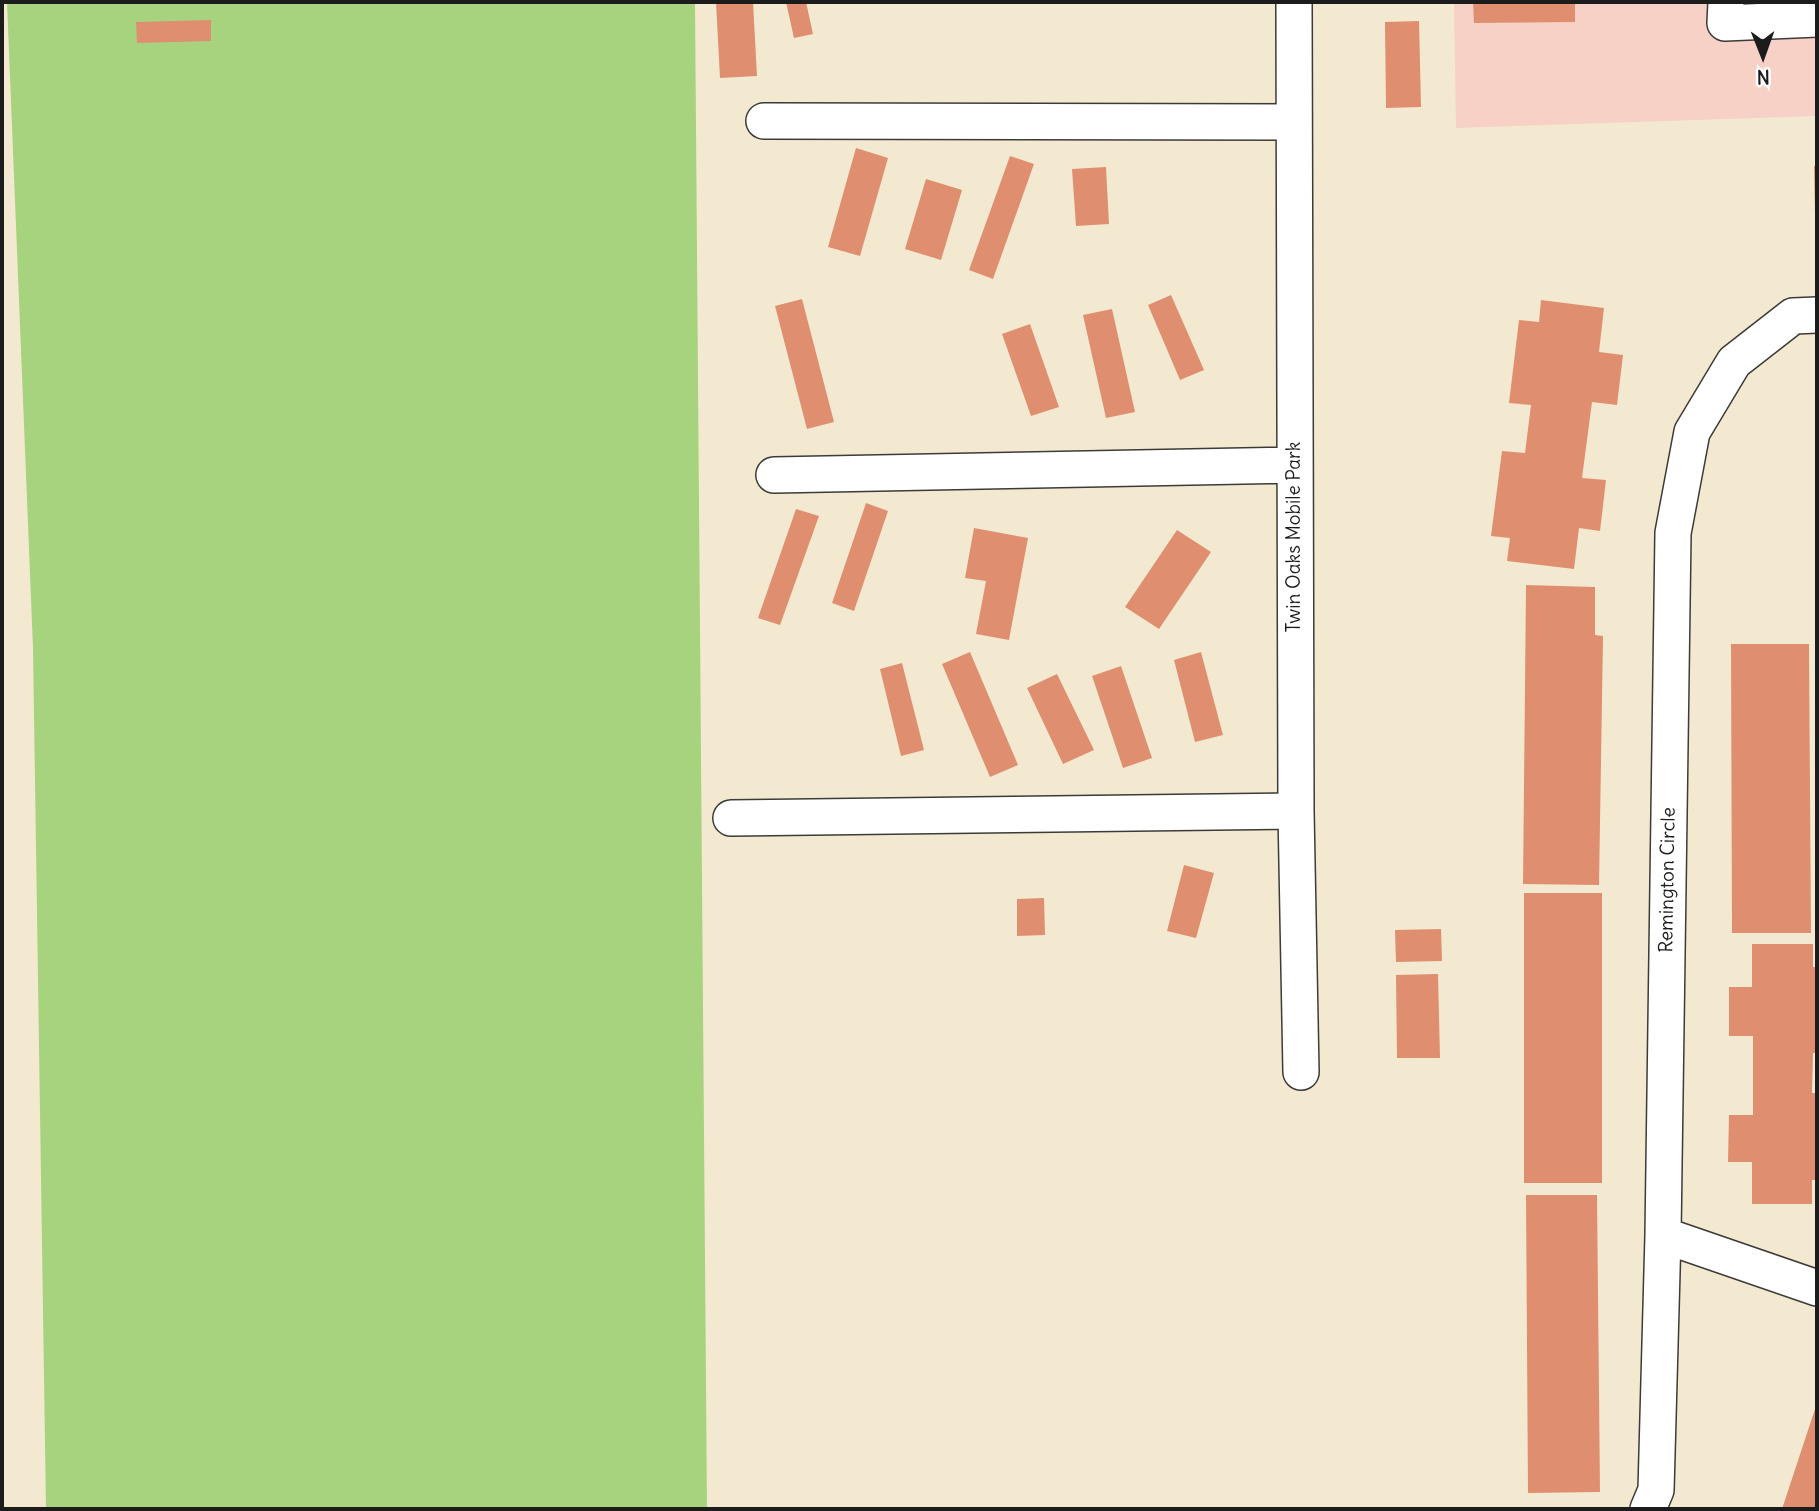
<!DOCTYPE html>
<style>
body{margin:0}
#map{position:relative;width:1819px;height:1511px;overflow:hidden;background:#f3e9d1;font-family:Delius,sans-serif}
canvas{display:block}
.frame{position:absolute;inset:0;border:4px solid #1c1c1c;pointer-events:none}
.north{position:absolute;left:1728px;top:21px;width:70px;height:70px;-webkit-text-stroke:5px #fff;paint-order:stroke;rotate:179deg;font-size:19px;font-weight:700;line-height:28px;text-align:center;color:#1c1c1c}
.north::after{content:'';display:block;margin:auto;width:24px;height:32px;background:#1c1c1c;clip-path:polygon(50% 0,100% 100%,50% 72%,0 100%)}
</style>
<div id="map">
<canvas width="1819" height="1511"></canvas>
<div class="frame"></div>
<div class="north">N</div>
</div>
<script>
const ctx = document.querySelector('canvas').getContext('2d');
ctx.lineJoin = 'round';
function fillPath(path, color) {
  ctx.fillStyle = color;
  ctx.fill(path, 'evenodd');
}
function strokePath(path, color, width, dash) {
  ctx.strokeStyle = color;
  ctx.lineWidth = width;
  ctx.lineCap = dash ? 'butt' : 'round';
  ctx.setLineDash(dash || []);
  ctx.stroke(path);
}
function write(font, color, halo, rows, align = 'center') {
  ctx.font = font + ' Delius,sans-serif';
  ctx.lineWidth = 5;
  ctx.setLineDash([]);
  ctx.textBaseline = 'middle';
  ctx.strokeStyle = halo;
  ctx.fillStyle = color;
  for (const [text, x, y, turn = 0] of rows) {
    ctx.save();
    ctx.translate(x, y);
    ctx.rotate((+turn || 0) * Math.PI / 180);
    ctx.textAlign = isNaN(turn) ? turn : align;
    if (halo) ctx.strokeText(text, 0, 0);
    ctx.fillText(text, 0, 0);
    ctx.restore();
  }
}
const built = new Path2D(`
 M1454,2H1817V116L1456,128Z`);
const green = new Path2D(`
 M7,2H695L707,1509H46L33,648Z`);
const building = new Path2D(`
 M716,2H753L757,76L720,78Z
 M786,2H806L813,34L794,38Z
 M1473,2H1575V22L1474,23Z
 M211,20V41L137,43L136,22Z
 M1419,21L1421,107L1386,108L1385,22Z
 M856,148L888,158L860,256L828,247Z
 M1010,156L1034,164L993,279L969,270Z
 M1814,166H1817V214H1815Z
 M1106,167L1109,224L1076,226L1072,169Z
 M926,179L962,190L941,260L905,249Z
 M1171,295L1204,370L1180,380L1148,305Z
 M802,299L834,422L807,429L775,306Z
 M1541,300L1604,308L1599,352L1623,355L1617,405L1592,402L1582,478L1606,480L1600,531L1579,528L1574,569L1507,561L1510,538L1491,536L1502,451L1525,453L1531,405L1509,403L1519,320L1539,322Z
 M1112,309L1135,412L1106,418L1083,315Z
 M1030,324L1059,407L1031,416L1002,334Z
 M866,503L888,511L854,611L832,603Z
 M796,509L819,516L780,625L758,618Z
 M974,528L1028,538L1009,640L976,634L986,581L965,578Z
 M1177,530L1211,552L1159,629L1125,607Z
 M1526,585L1595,587V635L1603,636L1599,885L1523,884Z
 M1731,644H1809L1811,933H1732Z
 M970,652L1018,765L990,777L942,664Z
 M1201,652L1223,735L1195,742L1174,660Z
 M902,663L924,750L901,756L880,669Z
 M1121,666L1152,758L1123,768L1092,676Z
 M1057,674L1094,750L1063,764L1027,688Z
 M1184,865L1214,873L1196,938L1167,931Z
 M1524,893H1602V1183H1524Z
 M1044,898L1045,935L1017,936V899Z
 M1441,929L1442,961L1396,962L1395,930Z
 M1752,944H1813V967H1817V1053H1813L1812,1093H1817V1180H1812V1204H1752V1162H1728L1729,1115H1753V1036H1729V987H1752Z
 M1438,974L1440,1058H1397L1396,975Z
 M1526,1195H1597L1600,1492L1528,1493Z
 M1817,1403V1509H1782Z`);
const minor = new Path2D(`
 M1294,2L1296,811L1301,1072
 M1726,2L1725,23L1817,19
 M764,121L1294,122
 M774,475L1295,465
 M731,818L1296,811
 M1663,1235L1817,1288
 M1648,1509L1656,1490L1663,1235L1673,533L1692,432L1734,362L1793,316L1817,315`);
const streetNames = [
 ["Twin Oaks Mobile Park",1295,537,-90],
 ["Remington Circle",1668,880,-89]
];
fillPath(built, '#f7d1c6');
fillPath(green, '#a7d27e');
fillPath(building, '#df8f6f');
strokePath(minor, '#3c3b37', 38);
strokePath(minor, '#fff', 35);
write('19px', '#1c1c1c', '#fff', streetNames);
</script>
